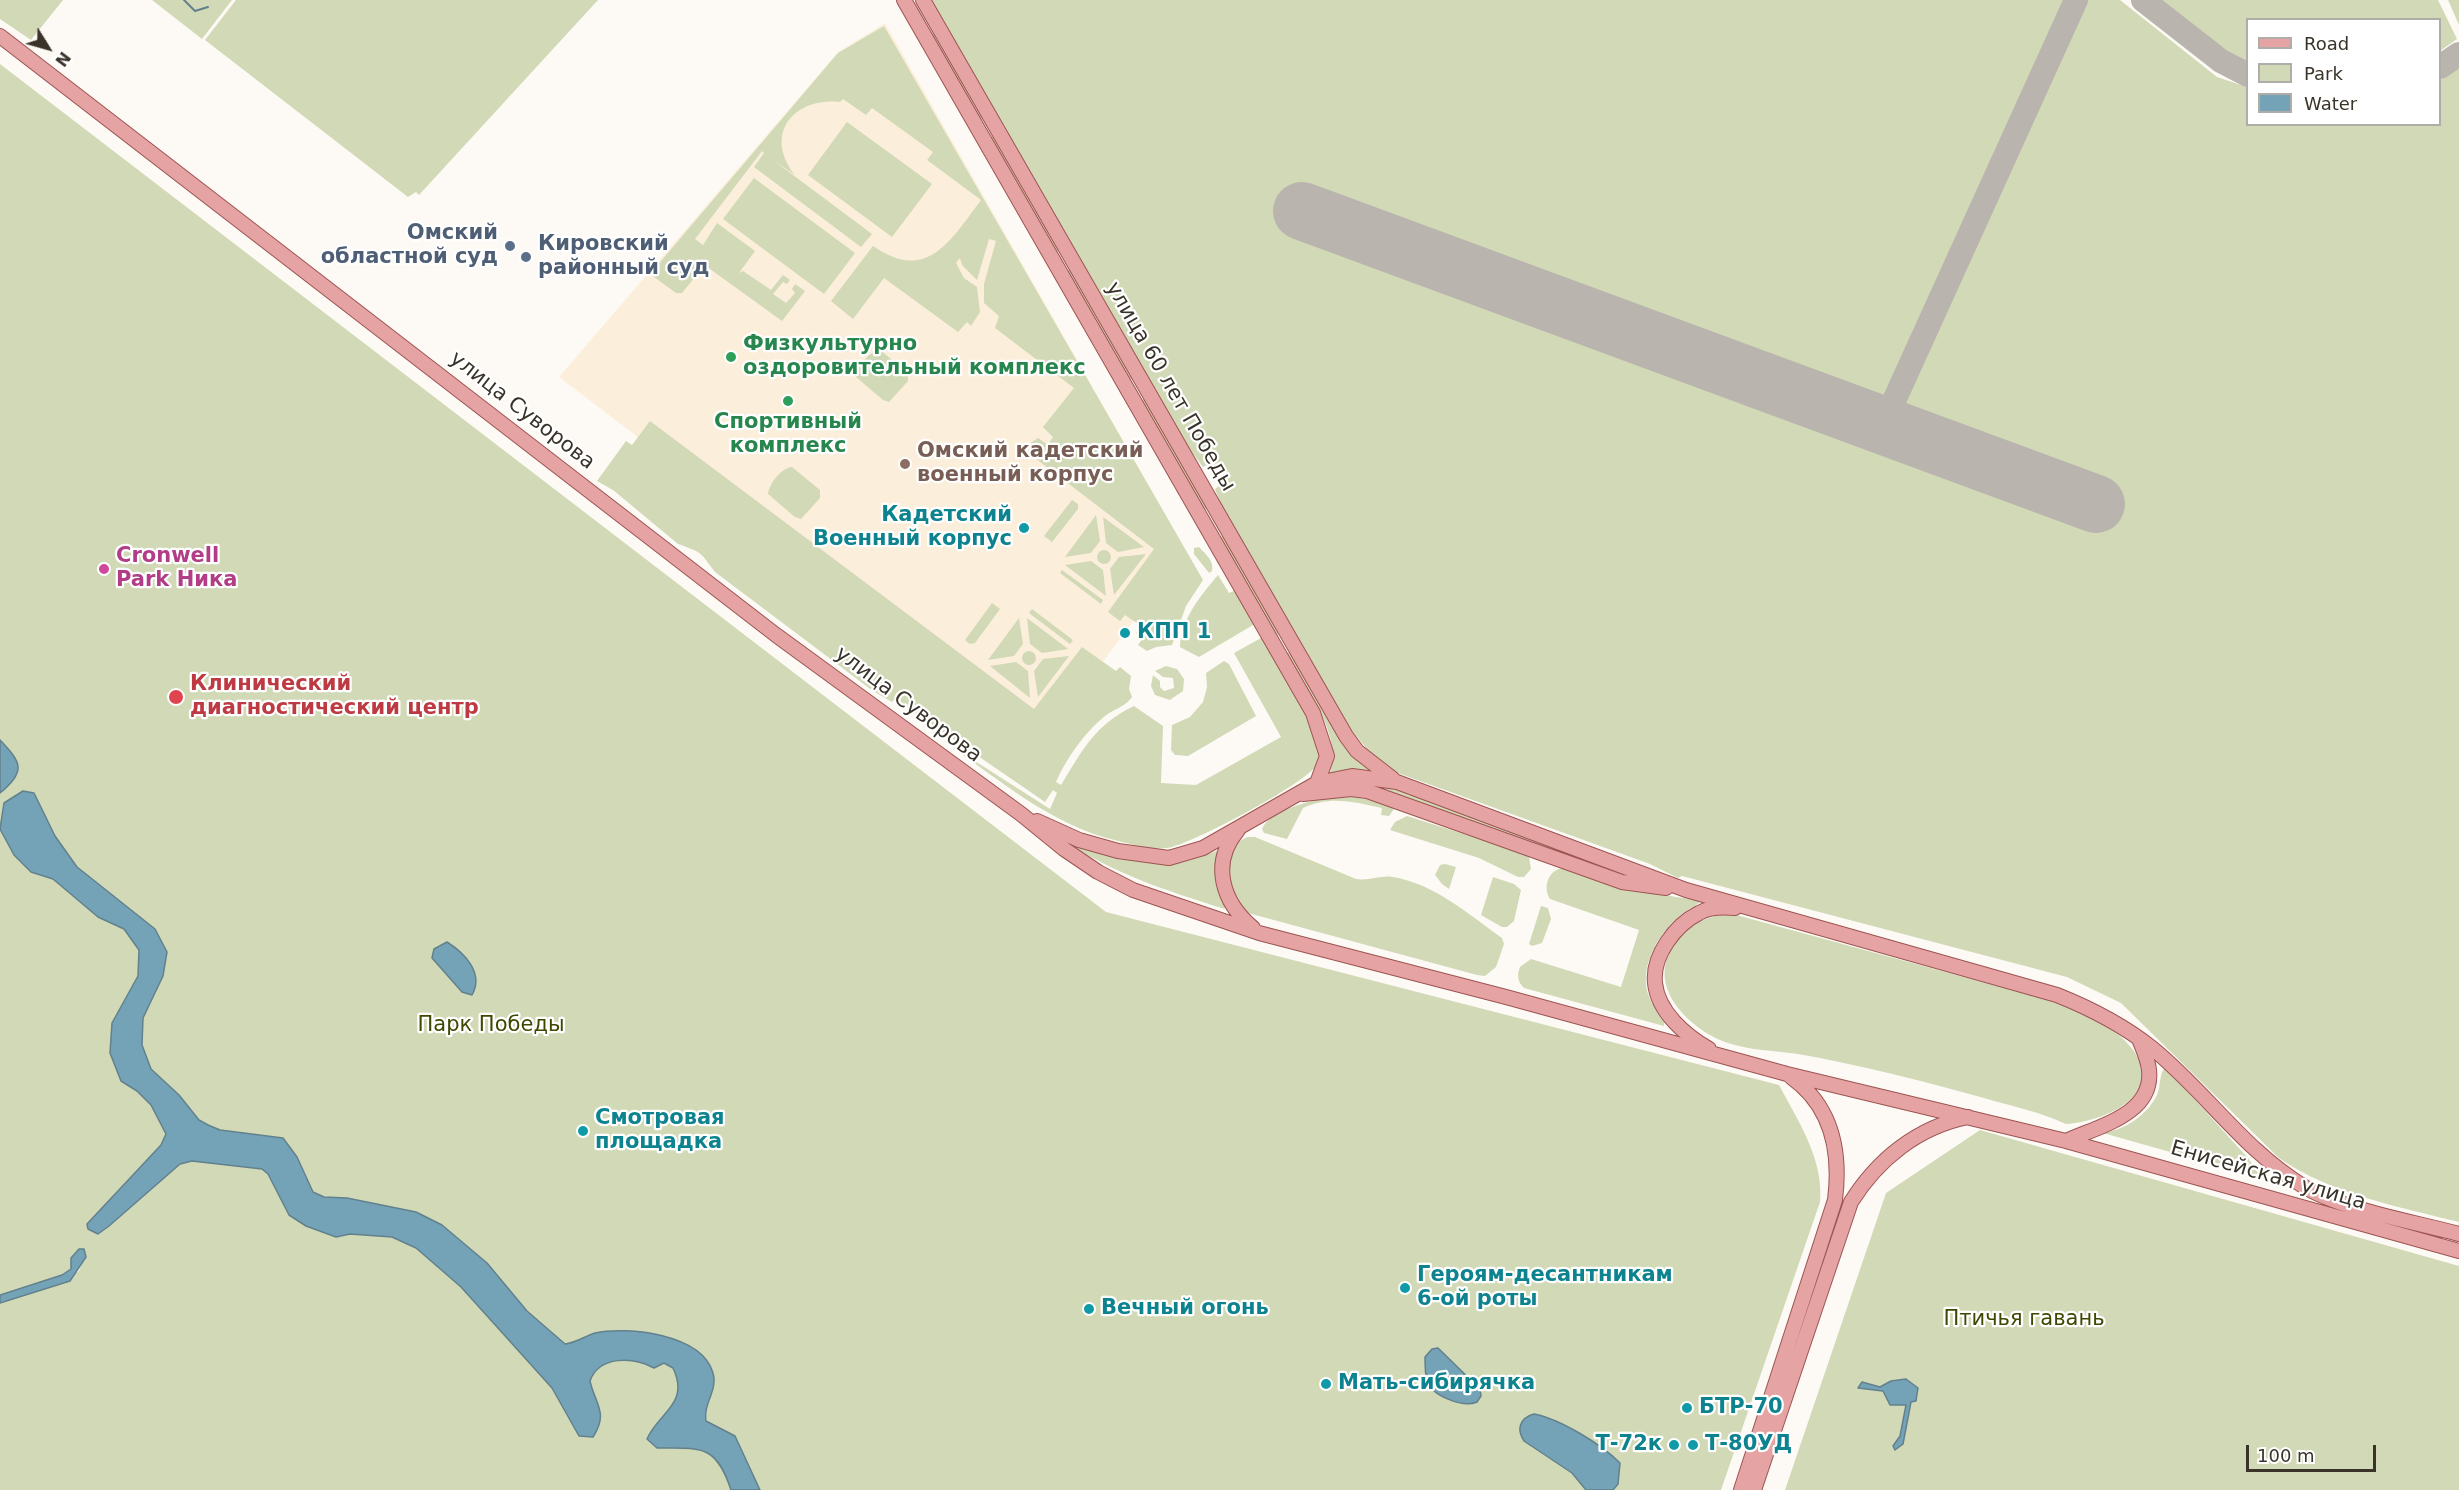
<!DOCTYPE html>
<meta charset="utf-8">
<style>
body{margin:0}
#map{position:relative;width:2459px;height:1490px;overflow:hidden;background:#fdfaf5;font-family:"DejaVu Sans",sans-serif}
canvas{display:block}
.legend{position:absolute;left:2246px;top:18px;width:195px;height:108px;box-sizing:border-box;background:#fff;border:2px solid #b0ada9;margin:0;padding:8px 10px;list-style:none;font-size:18px;color:#393329}
.legend li{display:flex;align-items:center;gap:12px;height:30px}
.legend b{width:30px;border:2px solid #b0ada9}
.north{position:absolute;left:18px;top:18px;width:60px;height:60px;-webkit-text-stroke:4px #fff;paint-order:stroke;rotate:127deg;font-size:16px;font-weight:700;line-height:24px;text-align:center;color:#393329}
.north::after{content:'';display:block;margin:auto;width:21px;height:27px;background:#393329;clip-path:polygon(50% 0,100% 100%,50% 72%,0 100%)}
.scale{position:absolute;left:2246px;top:1445px;width:130px;height:27px;box-sizing:border-box;border:3px solid #393329;border-top:0;padding-left:8px;font-size:18px;line-height:21px;white-space:nowrap;color:#393329;-webkit-text-stroke:4px #fff;paint-order:stroke}
</style>
<div id="map">
<canvas width="2459" height="1490"></canvas>
<ul class="legend">
<li><b style="height:8px;background:#e5a3a4"></b>Road</li>
<li><b style="height:16px;background:#d2d9b6"></b>Park</li>
<li><b style="height:16px;background:#74a3b8"></b>Water</li>
</ul>
<div class="north">N</div>
<div class="scale">100 m</div>
</div>
<script>
const ctx = document.querySelector('canvas').getContext('2d');
ctx.lineJoin = 'round';
function fillPath(path, color) {
  ctx.fillStyle = color;
  ctx.fill(path, 'evenodd');
}
function strokePath(path, color, width, dash) {
  ctx.strokeStyle = color;
  ctx.lineWidth = width;
  ctx.lineCap = dash ? 'butt' : 'round';
  ctx.setLineDash(dash || []);
  ctx.stroke(path);
}
function write(font, color, halo, rows, align = 'center') {
  ctx.font = font + ' "DejaVu Sans",sans-serif';
  ctx.lineWidth = 4.5;
  ctx.setLineDash([]);
  ctx.textBaseline = 'middle';
  ctx.strokeStyle = halo;
  ctx.fillStyle = color;
  for (const [text, x, y, turn = 0] of rows) {
    ctx.save();
    ctx.translate(x, y);
    ctx.rotate((+turn || 0) * Math.PI / 180);
    ctx.textAlign = isNaN(turn) ? turn : align;
    if (halo) ctx.strokeText(text, 0, 0);
    ctx.fillText(text, 0, 0);
    ctx.restore();
  }
}
const education = new Path2D(`
 M885,23L1186,551L1041,744L559,377L838,52Z`);
const green = new Path2D(`
 M0,0H63L31,40L0,19Z
 M152,0H232L202,39Z
 M236,0H598L419,195L416,192L408,197L205,40Z
 M931,0H2120L2217,77L2247,87L2248,124H2440V80L2459,68V1222C2399,1207 2331,1194 2279,1158L2121,1003L2067,977L1682,876L1678,878L1650,864L1398,773L1378,762L1352,731L1223,510L1215,489L1219,486L1207,465L1203,467L1188,447Z
 M2160,0H2438L2457,39L2440,51V20H2248L2247,62L2220,49Z
 M2448,0H2459V25Z
 M884,26L1203,580L1186,606L1172,645L1156,647L1147,651L1138,645L1143,638L1136,633L1140,625L1125,615L1120,621L1108,612L1154,549L1031,455L1029,444L1038,438L1048,445L1053,437L1043,427L1074,388L995,328L999,316L984,303V284L996,241L989,239L977,280L962,265L960,258L956,263L964,278L977,287L980,312L971,326L967,322L958,332L884,278L853,319L831,301L873,246C927,284 951,240 981,200L927,160L933,152L872,108L866,115L843,99L840,102C793,97 763,135 795,175L773,160L872,234L861,247L754,167L764,153L762,151L695,239L703,245L717,223L755,251L739,273L743,271L771,290L783,275L790,280L787,284L783,282L773,294L786,303L795,293L792,289L795,284L805,291L782,321L699,261L694,267L699,272L682,293H676L650,274L838,53Z
 M937,32L985,117L979,121L930,36Z
 M0,64L1106,912L1779,1085C1798,1121 1824,1159 1820,1202L1721,1490H0V1303L54,1286L79,1271L86,1253L71,1258L72,1269L62,1275L0,1295Z
 M847,122L932,184L892,237L808,175Z
 M995,135L1061,249L1055,253L989,139Z
 M754,178L855,253L824,294L723,219Z
 M1072,268L1135,377L1128,381L1066,271Z
 M880,350L908,373V381L889,402L883,400L856,377C857,367 869,351 880,350Z
 M1147,398L1209,507L1203,511L1140,401Z
 M650,421L1034,709L1082,647L1116,671L1120,667L1131,676L1129,689L1132,697C1125,707 1114,709 1105,716C1085,732 1066,759 1056,782L1061,785C1083,749 1095,725 1134,706L1163,726L1161,783L1196,785L1281,737L1234,653L1261,638L1264,639C1278,663 1328,736 1320,761C1315,779 1189,846 1167,848C1151,850 1134,845 1118,841C1052,826 1000,780 945,742L1050,809L1057,793L1053,790L1045,802L895,699L892,702L873,691L715,572C699,551 703,553 678,544L613,490L597,481L626,441L632,445Z
 M792,467L820,490V498L801,519L795,517L768,494C769,484 781,468 792,467Z
 M1072,500L1078,504V509L1052,542L1044,536Z
 M1096,515L1100,541L1091,553L1065,557Z
 M1103,517L1144,547L1118,552L1106,543Z
 M1225,535L1281,632L1276,636L1219,538Z
 M1199,547C1206,555 1214,560 1212,571L1209,573L1194,554V548Z
 M1097 557a7 7 0 1 1 14 0a7 7 0 1 1-14 0Z
 M1146,554L1114,595L1110,569L1119,557Z
 M1091,561L1103,570L1106,596L1065,565Z
 M1062,570L1103,600L1101,604L1060,573Z
 M1218,575L1229,593L1234,591L1246,606L1253,625L1199,657L1180,647C1181,619 1201,595 1218,575Z
 M992,603L1000,609L975,643L970,644L965,640Z
 M1032,609L1073,640L1070,644L1029,613Z
 M1019,618L1023,644L1014,656L988,660Z
 M1027,618L1068,649L1042,653L1030,644Z
 M1292,650L1354,755L1369,770L1329,776C1345,735 1305,688 1286,654Z
 M1022 658a7 7 0 1 1 14 0a7 7 0 1 1-14 0Z
 M1069,656L1038,697L1034,671L1043,659Z
 M1224,661L1229,664L1256,716L1188,756L1175,755L1171,750L1172,725L1190,717L1203,702L1207,687L1206,673Z
 M1016,662L1028,671L1030,698L990,666Z
 M1166,666L1177,669L1184,679L1183,691L1170,700L1155,695L1151,686L1153,675L1160,681V687L1164,691L1174,688L1173,678L1163,677L1155,671Z
 M1374,783L1387,785L1629,873L1632,878L1392,793Z
 M1342,795L1389,803L1394,809L1389,816L1381,815L1382,808C1355,802 1330,795 1303,808L1287,839L1264,833L1262,829C1270,808 1322,798 1342,795Z
 M1407,816L1524,853L1529,857L1531,869L1524,877H1518L1479,858L1390,830L1395,822Z
 M1247,837H1255L1356,879C1369,881 1380,875 1393,877C1435,884 1468,914 1502,938L1504,944L1496,967L1485,976L1477,975L1248,913C1232,902 1221,867 1232,850C1235,844 1241,840 1247,837Z
 M1063,840C1122,857 1156,873 1217,851V871L1225,909C1167,891 1114,874 1063,840Z
 M1445,864L1456,867L1449,889L1442,884L1435,875L1440,865Z
 M1566,868L1621,888L1701,901C1697,906 1691,907 1686,911C1660,929 1636,968 1650,999C1654,1008 1666,1017 1664,1026L1524,988C1517,981 1517,975 1520,967L1531,959L1621,987L1639,930L1550,899C1542,887 1549,867 1566,868Z
 M1493,877L1514,884L1521,890L1514,921L1507,927H1502L1481,915Z
 M1541,906L1548,908L1551,919L1542,943L1532,946L1529,944Z
 M1729,913L2055,1002C2082,1012 2115,1025 2133,1050C2167,1096 2102,1122 2066,1124C2040,1112 2011,1106 1984,1098C1923,1081 1860,1065 1798,1054C1770,1050 1735,1050 1710,1035C1678,1016 1650,982 1673,946C1686,925 1705,917 1729,913Z
 M2165,1067L2248,1158L2262,1178L2103,1133C2125,1130 2147,1115 2157,1095C2161,1086 2159,1074 2165,1067Z
 M1980,1130L2459,1266V1490H1785L1886,1193Z`);
const water = new Path2D(`
 M0,740C21,762 27,771 0,793Z
 M23,791L34,793L55,836L77,867L155,929L167,952L163,976L143,1018L142,1045L151,1069L179,1095L199,1120L208,1125L220,1130L283,1138L297,1157L313,1192L324,1197L347,1198L416,1212L442,1225L487,1263L527,1311L565,1344C576,1343 585,1336 595,1333C628,1326 702,1334 713,1373C718,1391 703,1403 706,1421L735,1436L760,1490H731C716,1444 701,1448 657,1448L647,1439C659,1412 690,1404 673,1368L664,1363L654,1368C634,1357 599,1355 590,1381C595,1404 609,1413 593,1437L579,1436L552,1388L461,1287L416,1248L392,1237L350,1234L336,1237L306,1226L289,1215L268,1174L262,1169L192,1161L180,1164L109,1226L98,1234L88,1229L87,1224L161,1145L166,1134L151,1105L137,1091L121,1081L110,1053L112,1023L138,976L139,950L124,929L98,917L53,879L31,872L14,855L0,829L4,803Z
 M447,942C466,954 484,974 472,995L462,992L432,958L434,949Z
 M79,1249H84L86,1257L70,1281L0,1303V1295L62,1275L71,1269V1258Z
 M1438,1348L1480,1389L1481,1396L1477,1402C1463,1408 1432,1396 1427,1381C1425,1374 1425,1365 1425,1357L1432,1349Z
 M1906,1379L1918,1388L1916,1401L1911,1402L1903,1444L1895,1450L1893,1446L1900,1436L1906,1405H1890L1883,1391L1858,1388L1862,1382L1880,1387L1891,1381Z
 M1534,1414C1560,1419 1601,1444 1620,1463L1618,1484L1613,1490H1586L1572,1473L1524,1441C1516,1429 1520,1418 1534,1414Z`);
const stream = new Path2D(`
 M184,0L195,11L208,7`);
const taxiway = new Path2D(`
 M2143,0L2221,61L2248,75
 M2440,67L2459,54
 M1883,425L2076,0`);
const runway = new Path2D(`
 M1302,211L2096,504`);
const major = new Path2D(`
 M904,0L1313,713L1327,756L1317,783
 M923,0L1346,736L1357,751L1393,779
 M0,36L776,635L1021,814L1064,849L1098,872L1133,890L1259,933L1506,997L1787,1074L2066,1141L2459,1251
 M1303,794L1351,789L1367,791L1622,882L1666,888
 M1037,821L1079,840L1118,851L1169,858L1203,848L1317,783L1352,776L1397,782L1686,890L2057,995C2092,1009 2123,1025 2152,1048C2205,1091 2244,1150 2303,1186C2340,1209 2415,1222 2459,1234
 M1238,830C1210,863 1222,902 1253,928
 M1709,1049C1685,1035 1658,1012 1655,983C1652,956 1675,925 1699,913C1709,907 1723,907 1735,908
 M2066,1141C2096,1127 2154,1115 2149,1070C2148,1059 2143,1049 2139,1039
 M1741,1490L1835,1200C1841,1152 1832,1106 1791,1077
 M1754,1490L1851,1202C1878,1159 1918,1127 1968,1117`);
const markers = [
 [510,246,6,"#5c6f8a"],
 [526,257,6,"#5c6f8a"],
 [731,357,6,"#2e9e5b"],
 [788,401,6,"#2e9e5b"],
 [905,464,6,"#8d6e63"],
 [1024,528,6,"#0f9aa8"],
 [104,569,6,"#d1479c"],
 [1125,633,6,"#0f9aa8"],
 [176,697,8,"#e0444e"],
 [583,1131,6,"#0f9aa8"],
 [1405,1288,6,"#0f9aa8"],
 [1089,1309,6,"#0f9aa8"],
 [1326,1384,6,"#0f9aa8"],
 [1687,1408,6,"#0f9aa8"],
 [1674,1445,6,"#0f9aa8"],
 [1693,1445,6,"#0f9aa8"]
];
const serviceNames = [
 ["Омский",498,234],
 ["областной суд",498,258],
 ["Кировский",538,245,"left"],
 ["районный суд",538,269,"left"]
];
const leisureNames = [
 ["Физкультурно",743,345],
 ["оздоровительный комплекс",743,369],
 ["Спортивный",788,423,"center"],
 ["комплекс",788,447,"center"]
];
const streetNames = [
 ["улица 60 лет Победы",1170,387,60],
 ["улица Суворова",522,411,38],
 ["улица Суворова",908,705,37],
 ["Енисейская улица",2268,1176,16]
];
const educationNames = [
 ["Омский кадетский",917,452],
 ["военный корпус",917,476]
];
const cultureNames = [
 ["Кадетский",1012,516,"right"],
 ["Военный корпус",1012,540,"right"],
 ["КПП 1",1137,633],
 ["Смотровая",595,1119],
 ["площадка",595,1143],
 ["Героям-десантникам",1417,1276],
 ["6-ой роты",1417,1300],
 ["Вечный огонь",1101,1309],
 ["Мать-сибирячка",1338,1384],
 ["БТР-70",1699,1408],
 ["Т-72к",1662,1445,"right"],
 ["Т-80УД",1705,1445]
];
const hotelNames = [
 ["Cronwell",116,557],
 ["Park Ника",116,581]
];
const healthNames = [
 ["Клинический",190,685],
 ["диагностический центр",190,709]
];
const parkNames = [
 ["Парк Победы",491,1026],
 ["Птичья гавань",2024,1320]
];
fillPath(education, '#fbefdb');
fillPath(green, '#d2d9b6');
fillPath(water, '#74a3b8');
strokePath(water, '#62818d', 1.5);
strokePath(stream, '#62818d', 2);
strokePath(taxiway, '#b9b5ae', 24);
strokePath(runway, '#b9b5ae', 58);
strokePath(major, '#9d5452', 16);
strokePath(major, '#e5a3a4', 14);
for (const [x, y, r, color] of markers) {
  const dot = new Path2D();
  dot.arc(x, y, r, 0, 2 * Math.PI);
  ctx.fillStyle = color;
  ctx.fill(dot);
  strokePath(dot, '#fff', 2);
}
write('bold 21px', '#4e5e75', '#fff', serviceNames, 'right');
write('bold 21px', '#27864d', '#fff', leisureNames, 'left');
write('21px', '#393329', '#fff', streetNames);
write('bold 21px', '#785e54', '#fff', educationNames, 'left');
write('bold 21px', '#0d838f', '#fff', cultureNames, 'left');
write('bold 21px', '#b23c85', '#fff', hotelNames, 'left');
write('bold 21px', '#be3a42', '#fff', healthNames, 'left');
write('21px', '#3f4700', '#fff', parkNames);
</script>
